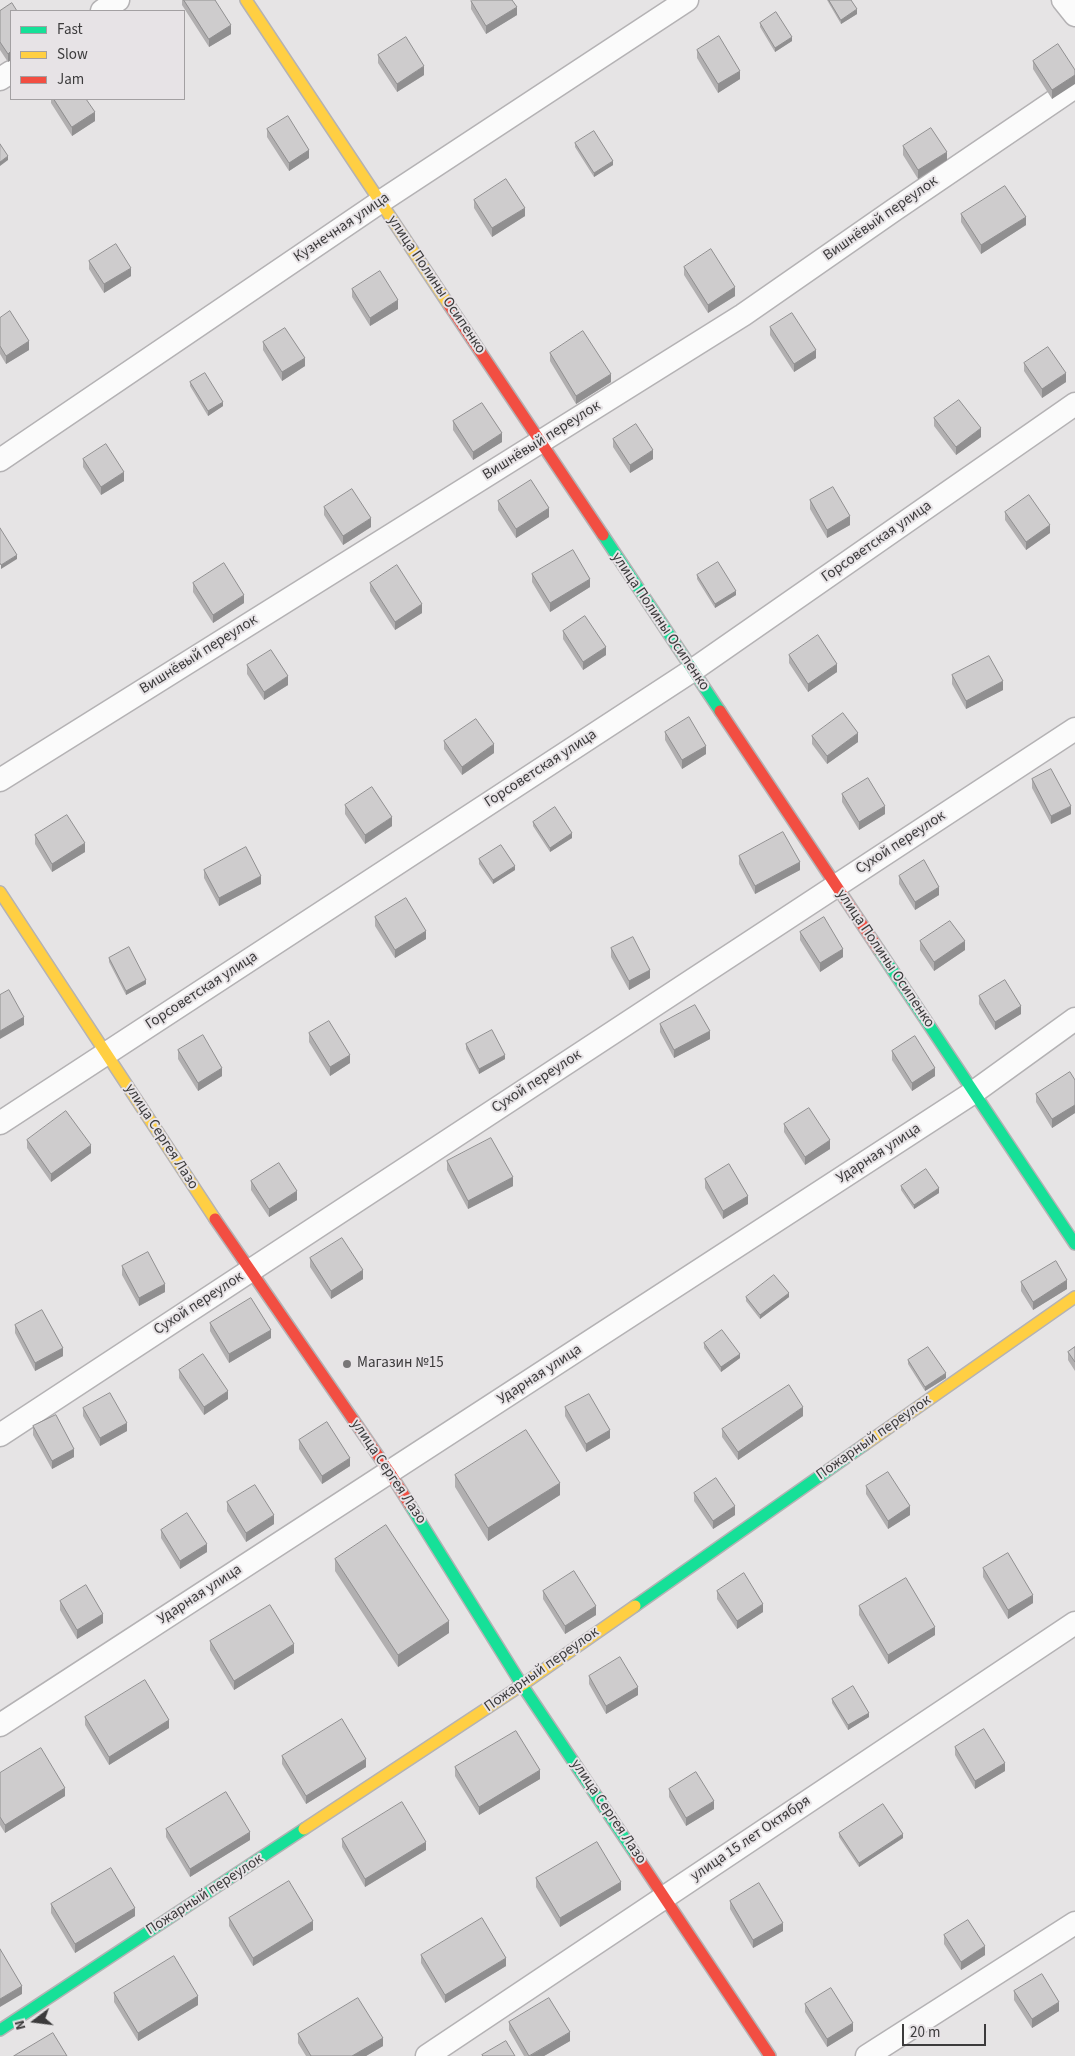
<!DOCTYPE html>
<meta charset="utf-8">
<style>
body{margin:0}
#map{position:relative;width:1075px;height:2056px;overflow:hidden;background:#e6e4e5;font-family:"Source Sans 3",sans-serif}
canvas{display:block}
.legend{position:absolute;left:10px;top:10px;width:175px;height:90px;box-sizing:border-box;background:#e7e3e6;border:1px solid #a3a0a2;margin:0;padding:6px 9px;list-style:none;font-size:15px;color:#3c3b3c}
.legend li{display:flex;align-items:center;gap:10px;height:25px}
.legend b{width:25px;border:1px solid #a3a0a2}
.north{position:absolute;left:10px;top:1996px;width:50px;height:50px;-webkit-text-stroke:4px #e7e3e6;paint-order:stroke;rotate:255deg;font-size:14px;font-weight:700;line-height:20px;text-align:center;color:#3c3b3c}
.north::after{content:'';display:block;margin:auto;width:18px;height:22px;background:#3c3b3c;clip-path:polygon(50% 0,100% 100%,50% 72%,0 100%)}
.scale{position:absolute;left:902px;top:2024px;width:84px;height:22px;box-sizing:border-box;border:2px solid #3c3b3c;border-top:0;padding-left:6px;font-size:15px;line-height:18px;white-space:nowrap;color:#3c3b3c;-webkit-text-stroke:4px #e7e3e6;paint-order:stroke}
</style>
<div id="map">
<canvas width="1075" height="2056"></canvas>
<ul class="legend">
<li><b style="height:6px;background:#16e098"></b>Fast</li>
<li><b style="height:6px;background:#ffcf43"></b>Slow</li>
<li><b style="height:6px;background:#f24e42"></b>Jam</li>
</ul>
<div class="north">N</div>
<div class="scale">20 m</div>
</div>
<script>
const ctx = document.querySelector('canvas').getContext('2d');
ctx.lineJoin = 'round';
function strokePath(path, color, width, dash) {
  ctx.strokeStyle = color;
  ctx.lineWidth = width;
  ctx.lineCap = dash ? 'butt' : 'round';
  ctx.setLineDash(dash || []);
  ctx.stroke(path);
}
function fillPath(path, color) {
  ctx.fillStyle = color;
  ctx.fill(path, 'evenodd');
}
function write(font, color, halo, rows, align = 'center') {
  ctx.font = font + ' "Source Sans 3",sans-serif';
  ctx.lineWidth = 4;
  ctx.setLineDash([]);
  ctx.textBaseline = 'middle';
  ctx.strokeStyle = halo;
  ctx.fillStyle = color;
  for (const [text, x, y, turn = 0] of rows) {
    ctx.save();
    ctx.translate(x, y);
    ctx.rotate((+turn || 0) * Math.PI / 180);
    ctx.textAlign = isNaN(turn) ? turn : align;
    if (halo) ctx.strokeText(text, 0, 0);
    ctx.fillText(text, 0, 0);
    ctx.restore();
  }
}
const street = new Path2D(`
 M1063,0L1075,15
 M102,11L118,0
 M0,79L11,72
 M0,460L380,202L687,0
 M0,780L743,315L894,210L1075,87
 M0,1123L693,670L1075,404
 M0,1435L1075,729
 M0,1725L974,1092L1075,1019
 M427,2056L1075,1623
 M867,2056L1075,1923`);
const fast = new Path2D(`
 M603,535L720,711
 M879,950L1075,1244
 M410,1505L522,1685L636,1855
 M635,1606L864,1445
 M0,2030L304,1829`);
const slow = new Path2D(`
 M246,0L449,305
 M0,892L215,1219
 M864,1445L1075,1297
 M304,1829L522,1685L635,1606`);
const jam = new Path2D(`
 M449,305L603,535
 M720,711L879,950
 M215,1219L390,1473L410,1505
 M636,1855L770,2056`);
const wall = new Path2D(`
 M182,0H215L231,34L209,47L182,5Z
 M827,0H851L857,14L841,24Z
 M471,1L517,15L486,34L471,9Z
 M12,3L8,62L0,50V11Z
 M760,23L792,41L775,52L760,27Z
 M697,50L740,79L718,93L697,58Z
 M378,55L424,75L397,92L378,63Z
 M1033,61L1075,70L1052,99L1033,69Z
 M51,99H86L95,121L72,136L51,103Z
 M267,129L309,158L289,171L267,137Z
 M575,143L613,165L594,177L575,147Z
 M903,146L947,160L918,179L903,155Z
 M474,200L525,216L492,237L474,208Z
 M961,214L1026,225L981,254L961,222Z
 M89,261L131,276L104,293L89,269Z
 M684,267L735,296L708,313L684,275Z
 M352,289L398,309L370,326L352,297Z
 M0,318L29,350L6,364L0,354Z
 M770,327L816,358L794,372L770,335Z
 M263,342L305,366L282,381L263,350Z
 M550,353L611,382L576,404L550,361Z
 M1024,363L1066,382L1042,398L1024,371Z
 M190,382L223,406L208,416L190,386Z
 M934,418L981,437L956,455L934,426Z
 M453,421L502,442L473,460L453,430Z
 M613,439L653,459L630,473L613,447Z
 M83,459L124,481L101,495L83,467Z
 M810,500L850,525L827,538L810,509Z
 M498,501L549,517L516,538L498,510Z
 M324,507L371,527L343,545L324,515Z
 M1005,512L1050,533L1026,550L1005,520Z
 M532,574L590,587L550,612L532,582Z
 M697,575L736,595L715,608L697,579Z
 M193,583L244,603L213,623L193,592Z
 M370,583L422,613L395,630L370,591Z
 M563,631L606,655L583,670L563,639Z
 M789,655L837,672L808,692L789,663Z
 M247,665L288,685L264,700L247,674Z
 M952,675L1003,690L966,709L952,684Z
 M665,732L706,754L682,769L665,740Z
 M812,736L858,742L827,764L812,744Z
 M444,741L494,753L462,775L444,749Z
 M1032,779L1071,814L1051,824L1032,788Z
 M842,794L885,814L859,830L842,802Z
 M345,805L392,826L365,844L345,814Z
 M533,822L572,838L550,852L533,826Z
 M35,835L85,852L52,872L35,844Z
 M739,856L800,870L755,894L739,864Z
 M479,859L515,870L493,884L479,864Z
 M204,870L261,884L219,906L204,878Z
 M899,876L939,895L915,910L899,884Z
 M375,917L426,939L395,958L375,926Z
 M800,932L843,957L820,972L800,940Z
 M920,941L965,950L934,971L920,950Z
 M611,948L650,978L629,990L611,957Z
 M109,958L146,984L126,995L109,962Z
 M979,996L1021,1014L995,1030L979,1004Z
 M660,1024L710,1039L674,1058L660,1032Z
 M309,1033L350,1063L330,1076L309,1042Z
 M466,1044L505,1059L479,1074L466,1049Z
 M178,1050L222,1076L198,1091L178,1059Z
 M892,1051L935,1076L912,1091L892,1060Z
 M1075,1080V1113L1052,1128L1036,1102V1094Z
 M784,1124L830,1149L805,1165L784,1132Z
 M27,1140L91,1153L51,1182L27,1148Z
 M447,1161L513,1186L468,1209L447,1170Z
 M705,1179L748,1204L723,1219L705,1188Z
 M251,1181L297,1200L269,1217L251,1190Z
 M901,1186L939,1193L914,1209L901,1190Z
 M310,1258L363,1279L331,1299L310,1267Z
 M122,1266L165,1292L139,1306L122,1275Z
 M1021,1282L1067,1289L1033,1310L1021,1291Z
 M746,1297H789L760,1319L746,1301Z
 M210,1323L271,1338L229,1363L210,1331Z
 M15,1325L63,1356L35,1371L15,1333Z
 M704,1343L740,1358L721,1372L704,1348Z
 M1075,1347V1371L1068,1360V1352Z
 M908,1360L946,1378L925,1391L908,1364Z
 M179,1370L228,1399L204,1415L179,1378Z
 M565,1407L610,1438L586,1452L565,1416Z
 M83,1408L127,1431L100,1446L83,1416Z
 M803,1416L738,1460L722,1437V1429Z
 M33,1426L74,1457L52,1469L33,1435Z
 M299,1440L350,1466L322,1484L299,1449Z
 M455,1475L560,1495L488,1541L455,1487Z
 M866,1486L910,1515L888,1529L866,1494Z
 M694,1493L735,1515L713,1529L694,1501Z
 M227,1502L274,1524L246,1542L227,1511Z
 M161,1530L207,1552L180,1569L161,1538Z
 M335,1559L449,1633L398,1667L335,1571Z
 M983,1568L1033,1603L1008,1619L983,1577Z
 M543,1591L596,1615L565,1634L543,1599Z
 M717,1591L763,1612L737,1629L717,1599Z
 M60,1601L103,1623L77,1639L60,1610Z
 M859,1606L935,1635L888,1664L859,1615Z
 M210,1641L294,1653L234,1690L210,1650Z
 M589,1676L638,1695L606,1714L589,1684Z
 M832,1699L869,1717L848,1730L832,1703Z
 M85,1717L169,1728L109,1765L85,1725Z
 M955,1747L1005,1771L975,1789L955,1755Z
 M282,1756L366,1767L306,1804L282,1764Z
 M455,1767L540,1779L479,1815L455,1776Z
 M0,1773L65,1796L5,1833L0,1825Z
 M669,1789L714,1809L686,1826L669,1797Z
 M166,1829L250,1840L190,1877L166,1837Z
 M839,1833L903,1838L859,1867L839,1837Z
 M342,1839L426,1850L365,1887L342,1847Z
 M536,1878L621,1890L560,1927L536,1887Z
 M730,1901L783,1931L753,1948L730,1909Z
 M51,1904L135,1916L75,1953L51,1913Z
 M229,1918L313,1930L253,1966L229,1926Z
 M944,1935L985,1955L961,1970L944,1944Z
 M421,1955L506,1966L445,2003L421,1963Z
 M1014,1991L1059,2011L1032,2028L1014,2000Z
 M114,1993L198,2005L138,2041L114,2002Z
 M805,2004L853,2031L827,2047L805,2012Z
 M509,2022L570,2041L544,2056H524L509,2030Z
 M298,2034L383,2046L366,2056H306L298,2043Z`);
const shadedWall = new Path2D(`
 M517,7V15L486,34V26Z
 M857,9V14L841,24V20Z
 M231,25V34L209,47V39Z
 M792,37V41L775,52V48Z
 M11,51V60L8,62V54Z
 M424,66V75L397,92V84Z
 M740,71V79L718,93V84Z
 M1075,75V84L1052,99V90Z
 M95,112V121L72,136V127Z
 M309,150V158L289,171V163Z
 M947,152V160L918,179V170Z
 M8,156V160L0,166V162Z
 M613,161V165L594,177V173Z
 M525,208V216L492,237V228Z
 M1026,217V225L981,254V245Z
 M131,268V276L104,293V284Z
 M735,287V296L708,313V305Z
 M398,300V309L370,326V318Z
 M29,341V350L6,364V356Z
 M816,350V358L794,372V364Z
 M305,358V366L282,381V372Z
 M1066,373V382L1042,398V389Z
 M611,374V382L576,404V396Z
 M223,402V406L208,416V411Z
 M981,428V437L956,455V447Z
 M502,433V442L473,460V452Z
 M653,450V459L630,473V465Z
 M124,472V481L101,495V487Z
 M549,508V517L516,538V529Z
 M850,516V525L827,538V530Z
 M371,518V527L343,545V536Z
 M1050,525V533L1026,550V542Z
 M17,555V559L1,569V565Z
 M590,579V587L550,612V603Z
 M736,591V595L715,608V604Z
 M244,595V603L213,623V615Z
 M422,604V613L395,630V622Z
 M606,647V655L583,670V662Z
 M837,664V672L808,692V684Z
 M288,676V685L264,700V692Z
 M1003,681V690L966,709V701Z
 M858,733V742L827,764V756Z
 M494,744V753L462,775V767Z
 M706,746V754L682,769V760Z
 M885,806V814L859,830V822Z
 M1071,806V814L1051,824V816Z
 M392,817V826L365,844V835Z
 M572,833V838L550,852V848Z
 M85,843V852L52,872V864Z
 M800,862V870L755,894V886Z
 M515,866V870L493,884V880Z
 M261,876V884L219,906V898Z
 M939,887V895L915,910V902Z
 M426,931V939L395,958V950Z
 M965,941V950L934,971V962Z
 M843,949V957L820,972V963Z
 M650,970V978L629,990V981Z
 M146,980V984L126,995V991Z
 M1021,1006V1014L995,1030V1022Z
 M24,1017V1025L0,1039V1031Z
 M710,1031V1039L674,1058V1050Z
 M350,1055V1063L330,1076V1067Z
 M505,1055V1059L479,1074V1069Z
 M222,1068V1076L198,1091V1083Z
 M935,1068V1076L912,1091V1083Z
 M1075,1105V1113L1052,1128V1119Z
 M830,1140V1149L805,1165V1157Z
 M91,1145V1153L51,1182V1174Z
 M513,1177V1186L468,1209V1201Z
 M939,1188V1193L914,1209V1205Z
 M297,1191V1200L269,1217V1209Z
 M748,1196V1204L723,1219V1211Z
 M363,1270V1279L331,1299V1291Z
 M1067,1280V1289L1033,1310V1302Z
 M165,1284V1292L139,1306V1298Z
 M789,1293V1297L760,1319V1315Z
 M271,1330V1338L229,1363V1354Z
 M63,1348V1356L35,1371V1363Z
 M740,1354V1358L721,1372V1367Z
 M946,1373V1378L925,1391V1387Z
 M228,1391V1399L204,1415V1407Z
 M803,1407V1416L738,1460V1452Z
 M127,1423V1431L100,1446V1438Z
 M610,1430V1438L586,1452V1444Z
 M74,1449V1457L52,1469V1461Z
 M350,1458V1466L322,1484V1476Z
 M560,1483V1495L488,1541V1528Z
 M735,1506V1515L713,1529V1521Z
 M910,1506V1515L888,1529V1521Z
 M274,1515V1524L246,1542V1533Z
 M207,1544V1552L180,1569V1561Z
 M1033,1595V1603L1008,1619V1610Z
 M763,1604V1612L737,1629V1621Z
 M596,1606V1615L565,1634V1626Z
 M103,1614V1623L77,1639V1630Z
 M449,1621V1633L398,1667V1655Z
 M935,1627V1635L888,1664V1655Z
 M294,1644V1653L234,1690V1681Z
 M638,1687V1695L606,1714V1706Z
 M869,1713V1717L848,1730V1725Z
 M169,1720V1728L109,1765V1757Z
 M366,1759V1767L306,1804V1796Z
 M1005,1763V1771L975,1789V1781Z
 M540,1770V1779L479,1815V1807Z
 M65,1788V1796L5,1833V1825Z
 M714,1801V1809L686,1826V1818Z
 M250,1832V1840L190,1877V1869Z
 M903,1834V1838L859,1867V1863Z
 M426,1842V1850L365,1887V1879Z
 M621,1882V1890L560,1927V1918Z
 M135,1908V1916L75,1953V1944Z
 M313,1921V1930L253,1966V1958Z
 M783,1923V1931L753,1948V1940Z
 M985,1946V1955L961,1970V1962Z
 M506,1958V1966L445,2003V1995Z
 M22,1986V1994L0,2007V1999Z
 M198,1996V2005L138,2041V2033Z
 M1059,2002V2011L1032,2028V2019Z
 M853,2023V2031L827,2047V2039Z
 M570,2032V2041L544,2056H530Z
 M383,2038V2046L366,2056H352Z`);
const building = new Path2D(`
 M184,0H215L231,25L209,39Z
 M472,0H512L517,7L486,26L471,1Z
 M829,0H851L857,9L841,20Z
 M12,3L17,11H11V51L8,54L0,42V11Z
 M776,12L792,37L775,48L760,23Z
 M719,36L740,71L718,84L697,50Z
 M406,37L424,66L397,84L378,55Z
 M1058,44L1075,70V75L1052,90L1033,61Z
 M54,99H86L95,112L72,127Z
 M288,116L309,150L289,163L267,129Z
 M931,128L947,152L918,170L903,146Z
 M594,131L613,161L594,173L575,143Z
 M0,144L8,156L0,162Z
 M506,179L525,208L492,228L474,200Z
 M1005,186L1026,217L981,245L961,214Z
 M116,244L131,268L104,284L89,261Z
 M711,249L735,287L708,305L684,267Z
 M380,271L398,300L370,318L352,289Z
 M10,311L29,341L6,356L0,346V318Z
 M792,313L816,350L794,364L770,327Z
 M285,328L305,358L282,372L263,342Z
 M583,331L611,374L576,396L550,353Z
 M1048,347L1066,373L1042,389L1024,363Z
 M205,373L223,402L208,411L190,382Z
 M959,400L981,428L956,447L934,418Z
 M482,403L502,433L473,452L453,421Z
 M636,424L653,450L630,465L613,439Z
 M106,444L124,472L101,487L83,459Z
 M531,480L549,508L516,529L498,501Z
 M833,487L850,516L827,530L810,500Z
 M352,489L371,518L343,536L324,507Z
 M1029,495L1050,525L1026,542L1005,512Z
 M0,528L17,555L1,565L0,563Z
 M573,550L590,579L550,603L532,574Z
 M718,562L736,591L715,604L697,575Z
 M224,563L244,595L213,615L193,583Z
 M397,565L422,604L395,622L370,583Z
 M585,616L606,647L583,662L563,631Z
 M818,635L837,664L808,684L789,655Z
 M271,650L288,676L264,692L247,665Z
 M989,656L1003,681L966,701L952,675Z
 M843,713L858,733L827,756L812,736Z
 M689,717L706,746L682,760L665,732Z
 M476,719L494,744L462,767L444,741Z
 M1051,769L1071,806L1051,816L1032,779Z
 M868,778L885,806L859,822L842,794Z
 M372,787L392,817L365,835L345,805Z
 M555,807L572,833L550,848L533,822Z
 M67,815L85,843L52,864L35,835Z
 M783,832L800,862L755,886L739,856Z
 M501,845L515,866L493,880L479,859Z
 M246,847L261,876L219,898L204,870Z
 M924,860L939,887L915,902L899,876Z
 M406,898L426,931L395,950L375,917Z
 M824,917L843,949L820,963L800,932Z
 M950,921L965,941L934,962L920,941Z
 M633,937L650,970L629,981L611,948Z
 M129,947L146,980L126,991L109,958Z
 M1005,980L1021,1006L995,1022L979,996Z
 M9,990L24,1017L0,1031V995Z
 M695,1005L710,1031L674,1050L660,1024Z
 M329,1021L350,1055L330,1067L309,1033Z
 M492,1030L505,1055L479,1069L466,1044Z
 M203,1035L222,1068L198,1083L178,1050Z
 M915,1036L935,1068L912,1083L892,1051Z
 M1070,1072L1075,1080V1105L1052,1119L1036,1094Z
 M809,1108L830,1140L805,1157L784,1124Z
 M66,1111L91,1145L51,1174L27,1140Z
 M491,1138L513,1177L468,1201L447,1161Z
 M279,1163L297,1191L269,1209L251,1181Z
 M729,1164L748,1196L723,1211L705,1179Z
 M926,1169L939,1188L914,1205L901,1186Z
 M342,1238L363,1270L331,1291L310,1258Z
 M148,1252L165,1284L139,1298L122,1266Z
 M1056,1261L1067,1280L1033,1302L1021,1282Z
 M774,1275L789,1293L760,1315L746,1297Z
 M251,1298L271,1330L229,1354L210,1323Z
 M42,1310L63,1348L35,1363L15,1325Z
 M722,1330L740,1354L721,1367L704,1343Z
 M928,1347L946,1373L925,1387L908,1360Z
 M1075,1347V1362L1068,1352Z
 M203,1354L228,1391L204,1407L179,1370Z
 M789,1385L803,1407L738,1452L722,1429Z
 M110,1393L127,1423L100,1438L83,1408Z
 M589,1394L610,1430L586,1444L565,1407Z
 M56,1415L74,1449L52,1461L33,1426Z
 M327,1422L350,1458L322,1476L299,1440Z
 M526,1430L560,1483L488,1528L455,1475Z
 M888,1472L910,1506L888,1521L866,1486Z
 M716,1478L735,1506L713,1521L694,1493Z
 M255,1485L274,1515L246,1533L227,1502Z
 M187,1513L207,1544L180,1561L161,1530Z
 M386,1525L449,1621L398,1655L335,1559Z
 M1008,1553L1033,1595L1008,1610L983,1568Z
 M574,1571L596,1606L565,1626L543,1591Z
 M744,1573L763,1604L737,1621L717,1591Z
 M906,1578L935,1627L888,1655L859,1606Z
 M86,1585L103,1614L77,1630L60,1601Z
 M270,1605L294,1644L234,1681L210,1641Z
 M620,1657L638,1687L606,1706L589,1676Z
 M145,1680L169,1720L109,1757L85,1717Z
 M853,1686L869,1713L848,1725L832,1699Z
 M342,1719L366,1759L306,1796L282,1756Z
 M984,1729L1005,1763L975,1781L955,1747Z
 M516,1731L540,1770L479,1807L455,1767Z
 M41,1748L65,1788L5,1825L0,1817V1773Z
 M696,1772L714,1801L686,1818L669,1789Z
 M226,1792L250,1832L190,1869L166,1829Z
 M402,1802L426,1842L365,1879L342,1839Z
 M883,1804L903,1834L859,1863L839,1833Z
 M597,1842L621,1882L560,1918L536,1878Z
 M111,1868L135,1908L75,1944L51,1904Z
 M289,1881L313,1921L253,1958L229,1918Z
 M759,1883L783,1923L753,1940L730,1901Z
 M482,1918L506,1958L445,1995L421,1955Z
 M968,1920L985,1946L961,1962L944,1935Z
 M0,1949L22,1986L0,1999Z
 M174,1956L198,1996L138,2033L114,1993Z
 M1042,1974L1059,2002L1032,2019L1014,1991Z
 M831,1988L853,2023L827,2039L805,2004Z
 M358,1998L383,2038L352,2056H311L298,2034Z
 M549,1998L570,2032L529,2056L509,2022Z
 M53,2033L67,2056H14Z
 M506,2041L515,2056H483L482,2055Z`);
const markers = [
 [347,1364,5,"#787677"]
];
const streetNames = [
 ["Вишнёвый переулок",881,219,-35],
 ["Кузнечная улица",342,228,-34],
 ["улица Полины Осипенко",436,285,56],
 ["Вишнёвый переулок",542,441,-32],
 ["Горсоветская улица",877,542,-35],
 ["улица Полины Осипенко",660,622,56],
 ["Вишнёвый переулок",199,655,-32],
 ["Горсоветская улица",541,769,-33],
 ["Сухой переулок",901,843,-33],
 ["улица Полины Осипенко",885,959,56],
 ["Горсоветская улица",202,991,-33],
 ["Сухой переулок",537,1082,-33],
 ["улица Сергея Лазо",161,1137,57],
 ["Ударная улица",879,1154,-33],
 ["Сухой переулок",199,1304,-33],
 ["Ударная улица",540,1375,-33],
 ["Пожарный переулок",874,1438,-35],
 ["улица Сергея Лазо",388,1472,56],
 ["Ударная улица",200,1595,-33],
 ["Пожарный переулок",542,1670,-35],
 ["улица Сергея Лазо",608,1812,56],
 ["улица 15 лет Октября",751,1839,-34],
 ["Пожарный переулок",205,1895,-33]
];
const poiNames = [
 ["Магазин №15",357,1364]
];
strokePath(street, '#b4b2b4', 25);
strokePath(fast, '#b4b2b4', 14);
strokePath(slow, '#b4b2b4', 14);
strokePath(jam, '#b4b2b4', 14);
strokePath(street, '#fbfbfb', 22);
strokePath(fast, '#16e098', 11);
strokePath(slow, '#ffcf43', 11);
strokePath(jam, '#f24e42', 11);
fillPath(wall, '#b1afb0');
fillPath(shadedWall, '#908f90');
fillPath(building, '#cecccd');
strokePath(building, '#908f90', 1);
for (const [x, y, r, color] of markers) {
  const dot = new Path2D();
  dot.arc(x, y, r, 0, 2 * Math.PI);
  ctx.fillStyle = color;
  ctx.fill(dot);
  strokePath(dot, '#e7e3e6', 2);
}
write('15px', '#3c3b3c', '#e7e3e6', streetNames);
write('15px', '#3c3b3c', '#e7e3e6', poiNames, 'left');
</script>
